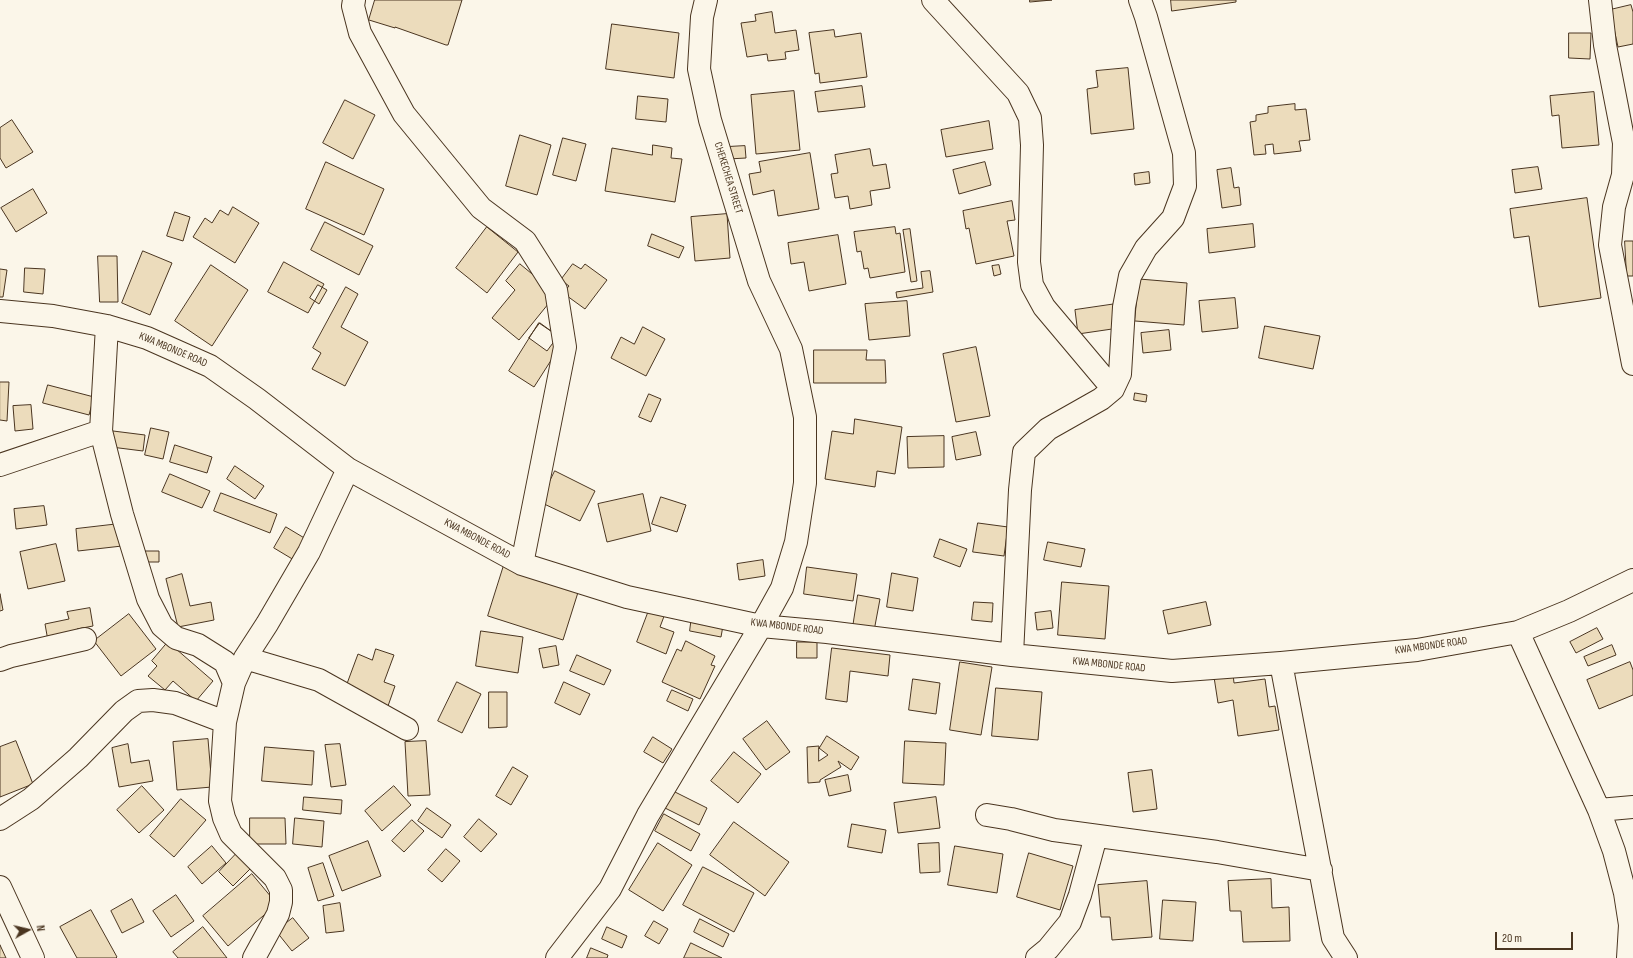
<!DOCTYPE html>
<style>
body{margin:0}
#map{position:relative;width:1633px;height:958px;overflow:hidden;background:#fbf6e9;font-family:"Sofia Sans Condensed",sans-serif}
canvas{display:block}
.north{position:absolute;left:8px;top:910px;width:40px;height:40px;-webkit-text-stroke:3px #fbf6e9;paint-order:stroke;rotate:82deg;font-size:11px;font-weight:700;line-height:16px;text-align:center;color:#4a3520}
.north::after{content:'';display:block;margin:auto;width:14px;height:18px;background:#4a3520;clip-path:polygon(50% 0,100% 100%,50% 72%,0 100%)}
.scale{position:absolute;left:1495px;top:932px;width:78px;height:18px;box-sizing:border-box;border:2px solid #4a3520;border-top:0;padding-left:5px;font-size:12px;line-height:14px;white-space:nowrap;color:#4a3520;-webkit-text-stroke:3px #fbf6e9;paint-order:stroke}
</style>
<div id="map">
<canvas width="1633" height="958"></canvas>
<div class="north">N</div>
<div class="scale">20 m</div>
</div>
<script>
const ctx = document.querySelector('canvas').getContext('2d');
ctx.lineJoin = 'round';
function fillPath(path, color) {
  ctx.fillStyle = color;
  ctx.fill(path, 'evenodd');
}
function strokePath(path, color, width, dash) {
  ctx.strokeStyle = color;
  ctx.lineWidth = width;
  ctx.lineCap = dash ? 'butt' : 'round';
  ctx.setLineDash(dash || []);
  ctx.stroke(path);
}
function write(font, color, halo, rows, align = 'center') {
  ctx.font = font + ' "Sofia Sans Condensed",sans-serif';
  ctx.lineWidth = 3;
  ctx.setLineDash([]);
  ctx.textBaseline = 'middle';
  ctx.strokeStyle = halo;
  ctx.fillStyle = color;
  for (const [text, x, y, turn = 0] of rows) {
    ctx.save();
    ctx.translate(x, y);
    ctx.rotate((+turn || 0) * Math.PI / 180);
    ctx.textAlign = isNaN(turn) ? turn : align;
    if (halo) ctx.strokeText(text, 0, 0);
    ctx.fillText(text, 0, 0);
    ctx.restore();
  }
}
const building = new Path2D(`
 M375,0H462L448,45H446L395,27V28L369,20Z
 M1030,0H1052L1030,2Z
 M1171,0H1236V2L1172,11Z
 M1631,5L1633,12V44L1618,47L1610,10Z
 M772,12L775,33L796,30L799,50L785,52L786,59L768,61L767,54L747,57L741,23L756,21L755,15Z
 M612,24L679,33L674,78L606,69Z
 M834,30L835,37L861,33L867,77L820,83L819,73L815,74L809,33Z
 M1569,33H1591L1590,59L1569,58Z
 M1128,68L1134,129L1091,134L1087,89L1098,87L1096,71Z
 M862,86L865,107L818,112L815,92Z
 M794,91L800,150L756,154L751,95Z
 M1594,92L1599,145L1562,148L1559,115L1552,116L1550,96Z
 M638,96L668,99L666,122L636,119Z
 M345,100L375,115L353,159L323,143Z
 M1295,104V110L1306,109L1310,140L1299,141L1301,151L1274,154L1273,144L1265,145L1266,154L1254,155L1250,122L1256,121V115L1268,113V107Z
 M12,120L33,152L6,168L0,158V128Z
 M989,121L993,149L946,157L941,130Z
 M520,135L551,145L537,195L506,186Z
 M563,138L586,144L576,181L553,175Z
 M653,145L672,148L671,158L682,159L675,202L605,191L612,148L652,155Z
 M745,146L746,158L728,159L727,147Z
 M870,149L873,166L886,164L890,188L870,191L872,205L850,209L848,196L835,198L831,174L838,173L835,155Z
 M810,153L819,209L778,216L774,190L753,195L749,174L761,172L759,162Z
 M326,162L384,189L364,235L306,209Z
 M985,162L991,185L959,194L953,170Z
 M1538,167L1542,189L1515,193L1512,170Z
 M1231,168L1234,188L1239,187L1241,205L1222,208L1217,170Z
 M1149,172L1150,183L1135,185L1134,174Z
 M33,189L47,213L16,232L1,208Z
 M1587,198L1601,298L1539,307L1529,236L1514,238L1510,209Z
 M1012,201L1015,220L1007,221L1014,256L976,264L969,228L966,229L963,211Z
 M233,207L259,223L235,263L193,237L205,218L212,223L220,210L228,215Z
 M175,212L190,217L183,241L167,236Z
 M727,214L730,258L695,261L691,217Z
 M325,222L373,246L359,275L311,250Z
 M1253,224L1255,247L1209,253L1207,229Z
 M487,227L518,252L487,293L456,268Z
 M895,227L896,234L900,233L905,272L870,278L868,268L864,269L861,251L857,252L854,232Z
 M910,229L917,281L911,282L903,230Z
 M652,234L684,247L679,258L648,246Z
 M838,235L846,284L809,291L804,262L791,264L788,243Z
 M1625,241H1633V276H1627Z
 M143,251L172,263L150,315L122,303Z
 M98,256H117L118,302H100Z
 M284,262L324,284L308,313L268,292Z
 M520,264L554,292L553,298L519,340L492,318L515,290L506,281Z
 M573,264L581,269L585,264L607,280L585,309L563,293L569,286L561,280Z
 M211,265L248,290L212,346L175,321Z
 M999,265L1001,274L994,276L992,266Z
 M25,268L45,269L43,294L24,292Z
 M0,269L7,270L3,297H0Z
 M930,271L933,292L897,298L896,292L923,288L921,272Z
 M1139,279L1187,283L1184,325L1135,321Z
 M318,285L327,290L319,304L310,298Z
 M346,287L358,294L341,327L368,342L345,386L312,369L321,353L313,348Z
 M1235,298L1238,328L1202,332L1199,301Z
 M907,301L910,336L869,340L865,304Z
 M1116,304L1119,328L1078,334L1075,310Z
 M539,323L564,340L534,387L509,371Z
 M540,323L558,336L547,351L529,338Z
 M1265,326L1320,336L1313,369L1259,358Z
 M643,327L665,339L646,376L611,358L621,337L634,344Z
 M1169,330L1171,350L1143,353L1141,333Z
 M976,347L990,416L956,422L943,354Z
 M814,350H867L866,360H885L886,383H814Z
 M0,382H9L7,421L0,420Z
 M48,385L94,397L89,415L43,403Z
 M1135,393L1147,395L1146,402L1134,400Z
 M649,394L661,399L651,422L639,417Z
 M31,405L33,429L15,431L13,406Z
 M855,419L902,427L895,474L877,471L875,487L825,479L832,431L853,434Z
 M151,428L169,432L163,459L145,455Z
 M113,431L145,435L143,451L111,447Z
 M976,432L981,455L956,460L952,437Z
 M944,436V467L908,468L907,437Z
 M175,445L212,457L207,473L170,462Z
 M235,466L264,486L255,499L227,479Z
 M555,471L595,491L580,521L540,502Z
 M170,474L210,491L202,508L162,492Z
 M221,493L277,514L270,533L214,511Z
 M643,494L651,531L607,542L598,504Z
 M661,497L686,505L677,532L652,524Z
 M44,506L47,525L16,529L14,509Z
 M978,523L1008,527L1004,556L973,552Z
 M119,524L122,546L78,551L76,529Z
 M286,527L306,539L294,560L274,548Z
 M940,539L967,549L960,567L934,557Z
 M1048,542L1085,549L1081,567L1044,560Z
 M56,544L65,581L28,589L20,552Z
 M141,551H159V562H141Z
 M763,560L765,576L739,580L737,564Z
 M505,562L580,586L563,640L488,616Z
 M807,567L857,574L853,601L804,594Z
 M892,573L918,578L913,611L887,607Z
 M182,574L190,606L211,602L214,620L178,627L166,579Z
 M1062,582L1109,586L1105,639L1058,635Z
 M0,594L3,610L0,611Z
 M858,595L880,599L874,631L853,627Z
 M974,602L993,603L992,622L972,620Z
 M1206,602L1211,625L1168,634L1163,611Z
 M651,605L666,611L660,627L674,632L666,654L637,642Z
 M90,608L93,626L77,629L78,636L48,641L45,624L69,619L67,612Z
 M1051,611L1053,628L1037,630L1035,613Z
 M129,614L156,649L121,676L94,641Z
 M692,615L724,620L721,637L690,631Z
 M1597,628L1603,639L1576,653L1570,642Z
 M481,631L523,637L518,673L476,666Z
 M686,641L715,656L711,665L715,666L700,699L662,682L677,649L681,651Z
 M168,642L213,681L196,701L173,681L165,690L148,676L157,666L152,661Z
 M797,642H817V658H797Z
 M1612,645L1616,655L1588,666L1584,657Z
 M556,646L559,665L543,668L539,649Z
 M832,648L890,655L888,676L850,671L847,702L826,699Z
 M376,649L394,655L384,682L395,686L388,706L345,689L358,654L372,660Z
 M577,655L611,670L604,685L570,671Z
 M960,662L992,667L981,735L950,730Z
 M1630,662L1633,670V695L1599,709L1587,680Z
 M1233,674L1234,683L1265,679L1269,707L1275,706L1279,730L1238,736L1233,700L1218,703L1214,677Z
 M913,679L940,683L936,714L909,710Z
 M457,682L481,694L462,733L438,721Z
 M564,682L590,694L580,715L555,703Z
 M996,688L1042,692L1038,740L992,736Z
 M672,690L693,699L688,711L667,701Z
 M489,692H507V727L489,728Z
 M767,721L790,752L766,770L743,739Z
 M827,736L859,757L851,770L838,761L841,767L820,780V782L808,783L807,747L819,746V748ZM819,748L828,755L819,761Z
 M653,737L672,749L663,763L644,752Z
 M208,739L212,787L177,790L173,742Z
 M16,741L33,784L0,797V747Z
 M426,741L430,795L408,796L405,742Z
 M905,741L946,743L944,785L903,783Z
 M128,744L131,763L149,760L153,781L119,787L112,748Z
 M340,744L346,785L331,787L325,745Z
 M265,747L314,751L312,785L262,781Z
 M734,752L761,774L738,803L711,781Z
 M513,767L528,776L511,805L496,796Z
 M1152,770L1157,809L1133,812L1128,773Z
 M848,775L851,791L829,796L825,780Z
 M142,786L164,810L139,833L117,810Z
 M394,786L411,805L382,831L365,811Z
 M669,789L707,808L699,825L661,806Z
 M304,797L342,800L341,814L303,810Z
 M936,797L940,828L898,833L894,803Z
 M181,799L206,820L174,857L150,836Z
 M427,808L451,825L442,838L418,821Z
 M664,814L700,834L691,851L655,831Z
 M250,818H285L286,844H250Z
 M295,818L324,821L322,847L293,844Z
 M479,819L497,834L481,852L464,837Z
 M412,820L424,831L404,852L392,841Z
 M734,822L789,862L765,896L710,855Z
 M852,824L886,830L882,853L848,847Z
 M368,841L381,876L342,891L329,856Z
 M658,843L692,865L663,911L629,890Z
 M939,843L940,872L920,873L918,844Z
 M212,846L226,863L202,884L188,867Z
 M955,846L1003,854L997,893L948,885Z
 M446,849L460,861L442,882L428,870Z
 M237,853L252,867L233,886L219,872Z
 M1029,853L1073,866L1060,910L1017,897Z
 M323,863L334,896L318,901L308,868Z
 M703,867L754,893L734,932L683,905Z
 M252,874L277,904L228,946L203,916Z
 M1271,879L1272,908L1289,907L1290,941L1243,942L1241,911H1230L1228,881Z
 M1147,881L1152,937L1112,940L1110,917H1101L1098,885Z
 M176,895L194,921L171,937L153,911Z
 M132,899L144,922L122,933L111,911Z
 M1163,900L1196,902L1193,941L1160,939Z
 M340,903L344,931L326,933L323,906Z
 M91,910L117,957L116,958H77L60,927Z
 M293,918L309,938L292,951L276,931Z
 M700,919L729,934L723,947L694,932Z
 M654,921L668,929L659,944L645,936Z
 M203,927L227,958H178L173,952Z
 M607,927L627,936L622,948L602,939Z
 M691,943L722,958H684Z
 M0,945L6,958H0Z
 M591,948L608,955L607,958H587Z`);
const street = new Path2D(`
 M354,0L353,6L360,33L404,114L481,208L525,241L556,290L565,347L522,564
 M933,0L1018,93L1030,118L1032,145L1029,262L1032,285L1044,307L1113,389
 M1600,0L1605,45L1624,143L1623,175L1614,207L1610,245L1633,364
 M0,311L53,316L107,326L147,338L210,366L257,399L348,469L522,564L627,597L761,626L827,632L1012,655L1172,671L1281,663L1417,650L1518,632L1569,611L1633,580
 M107,326L101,431L122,514L148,599L162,626L176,638L198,645L225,662L234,683
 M0,465L101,431
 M1518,632L1599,810L1614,851L1625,893L1630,925L1628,958
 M1012,655L1020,490L1024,452L1048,429L1101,399L1113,389L1120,374L1124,307L1130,276L1146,248L1173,218L1185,186L1184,153L1146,17L1140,0
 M245,658L319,680L407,729
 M0,660L11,656L85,639
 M1281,663L1333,938L1346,958
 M1599,810L1633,807
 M987,815L1011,819L1054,830L1217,852L1321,870
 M0,819L31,799L78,758L124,711L138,701L153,700L175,703L225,722
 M0,887L33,958
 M254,958L278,914L281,902V890L275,878L231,834L224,818L220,801L225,722L234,683L245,658L267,624L309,552L348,469
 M557,958L610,889L648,815L761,626L782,588L796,542L805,483V417L791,349L759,281L710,120L699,69L702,17L706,0
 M1037,958L1048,949L1070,922L1080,895L1096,836`);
const streetNames = [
 ["CHEKECHEA STREET",728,178,73],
 ["KWA MBONDE ROAD",173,350,23],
 ["KWA MBONDE ROAD",477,539,28],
 ["KWA MBONDE ROAD",787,627,7],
 ["KWA MBONDE ROAD",1431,646,-8],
 ["KWA MBONDE ROAD",1109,665,6]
];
fillPath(building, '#ecdcbc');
strokePath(building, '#4a3520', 1);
strokePath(street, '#4a3520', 24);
strokePath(street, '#fbf6e9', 22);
write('11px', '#4a3520', '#fbf6e9', streetNames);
</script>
